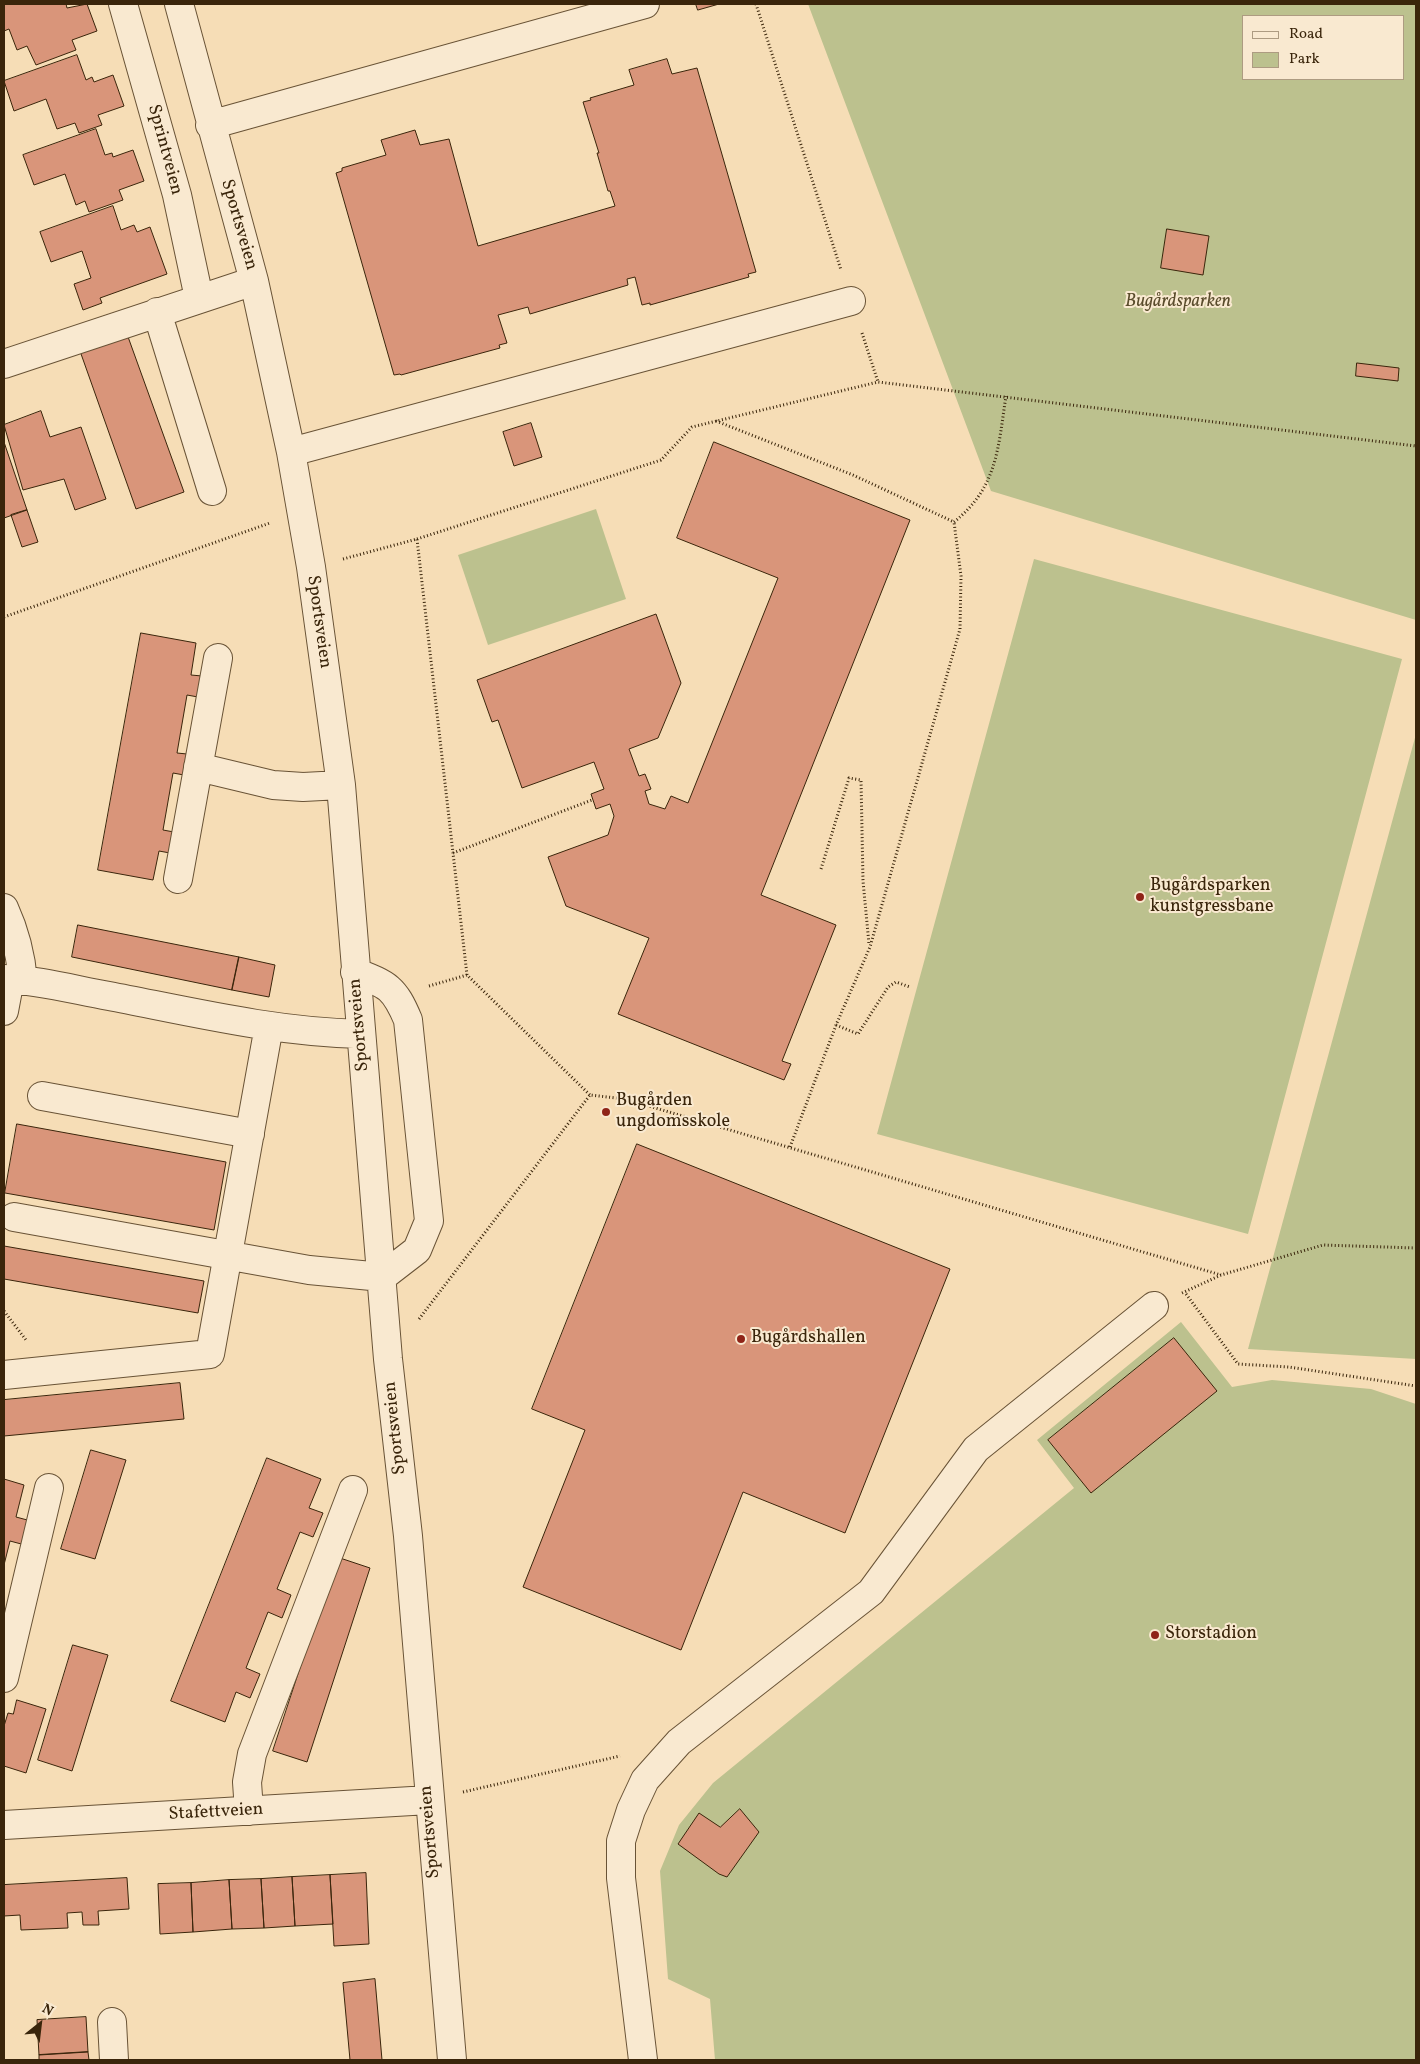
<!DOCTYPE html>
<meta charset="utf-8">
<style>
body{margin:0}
#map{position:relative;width:1420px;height:2064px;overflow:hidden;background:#f6ddb6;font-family:Vollkorn,serif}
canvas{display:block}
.frame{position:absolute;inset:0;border:5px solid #3a250b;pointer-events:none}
.legend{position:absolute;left:1242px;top:15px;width:162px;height:65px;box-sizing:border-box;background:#f9e9d0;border:1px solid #ad9b81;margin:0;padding:6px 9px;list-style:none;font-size:15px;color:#3a250b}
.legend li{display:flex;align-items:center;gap:10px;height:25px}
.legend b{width:25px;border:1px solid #ad9b81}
.north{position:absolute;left:15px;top:1999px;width:50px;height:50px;-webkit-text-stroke:4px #f9e9d0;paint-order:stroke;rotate:29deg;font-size:14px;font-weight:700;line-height:20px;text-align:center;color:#3a250b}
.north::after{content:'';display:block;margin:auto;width:18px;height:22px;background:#3a250b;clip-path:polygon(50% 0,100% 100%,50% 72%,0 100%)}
</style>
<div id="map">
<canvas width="1420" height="2064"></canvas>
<div class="frame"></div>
<ul class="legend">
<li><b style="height:6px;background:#f9e9d0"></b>Road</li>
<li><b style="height:14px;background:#bcc18e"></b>Park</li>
</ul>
<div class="north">N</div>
</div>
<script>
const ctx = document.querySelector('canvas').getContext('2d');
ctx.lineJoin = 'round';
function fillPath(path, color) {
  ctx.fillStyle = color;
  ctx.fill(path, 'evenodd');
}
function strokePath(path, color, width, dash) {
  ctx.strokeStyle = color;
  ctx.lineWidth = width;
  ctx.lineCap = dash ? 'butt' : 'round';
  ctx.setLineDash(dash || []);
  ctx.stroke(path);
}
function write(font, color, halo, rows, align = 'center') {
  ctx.font = font + ' Vollkorn,serif';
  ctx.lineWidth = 4;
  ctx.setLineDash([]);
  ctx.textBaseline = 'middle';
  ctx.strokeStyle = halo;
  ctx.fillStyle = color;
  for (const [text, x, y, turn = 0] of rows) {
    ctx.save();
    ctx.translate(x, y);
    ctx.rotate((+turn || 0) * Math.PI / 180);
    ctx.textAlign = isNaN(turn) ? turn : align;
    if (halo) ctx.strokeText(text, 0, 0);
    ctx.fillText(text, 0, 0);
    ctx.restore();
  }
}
const green = new Path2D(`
 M808,4H1416V620L991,491ZM1244,16H1404V79H1244Z
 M596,509L626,599L488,645L458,555Z
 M1034,559L1402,659L1248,1234L877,1134Z
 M1416,734V1359L1248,1349Z
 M1181,1322L1232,1387L1272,1380L1371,1389L1416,1404V2060H715L710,1999L668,1979L660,1871L679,1825L713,1783L1074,1488L1037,1440Z`);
const building = new Path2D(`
 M4,4H66L67,8L87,4L97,31L72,40L76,50L36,65L27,46L17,50L9,29L4,31Z
 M696,4H719L698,10Z
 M77,55L86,80L92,77L94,82L113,75L124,106L98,115L102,125L79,133L75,123L57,129L46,99L14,111L4,81Z
 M667,59L672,74L697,68L756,272L748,274L749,277L650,305V303L642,305L635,277L627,279L628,285L530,314L528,307L498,315L507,343L499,345L500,348L401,375L400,374L394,375L336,173L342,171V168L386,155L381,140L415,130L420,145L449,139L478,246L615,206L610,191H608L597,153H599L583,102L591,100L590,98L634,85L629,70Z
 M96,129L105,155L112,153L113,157L133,150L144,181L119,190L123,200L89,212L85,201L76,205L65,174L34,185L23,155Z
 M113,206L121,230L134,225L137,232L150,227L167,274L100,298L102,303L83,310L74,284L91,278L82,251L51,262L40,232Z
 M1167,229L1209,236L1203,275L1161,268Z
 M127,334L184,492L136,509L80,351Z
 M1357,363L1399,368L1398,381L1356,376Z
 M41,411L50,437L81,427L106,499L75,510L64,479L23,490L4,425Z
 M531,423L542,457L514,466L503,432Z
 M4,442L27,510L4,518Z
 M714,442L910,520L761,895L836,925L782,1061L791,1064L784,1080L618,1014L649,938L566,906L548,857L608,835L614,816L610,804L596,809L591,794L604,789L594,762L522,788L498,720L492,722L477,680L656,614L681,683L658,738L629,749L639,776L645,774L651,789L645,791L649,804L665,809L671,796L688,803L778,578L677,538Z
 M27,510L38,542L22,547L11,515Z
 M141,633L196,643L191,675L202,676L198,697L187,695L177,753L187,754L184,775L173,773L163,830L174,832L170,853L159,851L153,880L98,870Z
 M78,925L239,957L232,990L72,957Z
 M239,957L275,965L269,997L232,990Z
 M17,1124L226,1162L214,1230L5,1193Z
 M637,1144L950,1269L845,1533L743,1492L681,1650L523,1587L585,1430L532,1409Z
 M4,1246L204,1281L198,1313L4,1279Z
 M1174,1338L1217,1391L1091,1493L1048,1440Z
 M180,1383L184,1419L4,1436V1400Z
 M91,1450L126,1460L95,1559L61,1549Z
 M267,1458L321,1479L309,1508L323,1513L313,1537L300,1532L277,1589L291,1595L282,1618L268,1612L246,1668L260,1674L250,1698L236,1692L225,1722L171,1701Z
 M4,1479L24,1485L16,1517L31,1521L25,1545L10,1541L4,1565Z
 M337,1557L370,1568L307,1762L273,1751Z
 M73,1645L108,1655L72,1771L38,1760Z
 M17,1700L46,1709L26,1773L4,1766V1726L8,1713L13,1714Z
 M740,1809L759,1832L727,1877L719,1874L678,1844L699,1813L720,1827Z
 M366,1873L369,1944L334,1946L330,1875Z
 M330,1875L333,1924L295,1926L292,1877Z
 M292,1877L295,1926L264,1928L261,1879Z
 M127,1878L129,1909L98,1911L99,1925H83L82,1912L67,1913L68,1928L21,1930L20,1915L4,1916V1885Z
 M261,1879L264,1928L232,1929L229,1880Z
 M229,1880L232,1929L193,1932L191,1883Z
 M191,1883L193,1932L160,1934L158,1884Z
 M375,1979L382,2060H350L343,1983Z
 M86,2017L88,2052L39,2055L37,2020Z
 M88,2052L89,2060H39V2055Z`);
const path = new Path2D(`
 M756,4L841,270
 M862,333L878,382
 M716,421L853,475L954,522
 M954,522C998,487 998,447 1006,396
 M417,539L661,460L692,427L878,382L1416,446
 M343,559L417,539L467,975L590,1095
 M4,617L270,523
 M453,853L592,800
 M821,869L849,778L861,780L863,881L869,944
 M429,986L467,975
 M836,1025L858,1034L888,987L896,982L910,987
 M790,1147L836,1025L870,947L960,629L961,576L954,522
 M1182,1293L1221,1275L1323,1245L1416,1248
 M1186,1294L1238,1364L1289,1367L1416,1386
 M4,1311L26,1340
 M419,1319L590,1095L625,1099L1221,1275
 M463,1792L620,1756`);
const minor = new Path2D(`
 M123,4L177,195L199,298
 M179,4L254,281L291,452L311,567L341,785L388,1359L408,1536L452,2060
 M210,125L645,4
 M157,312L212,491
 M4,364L254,281
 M291,452L851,301
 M198,767L273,785L303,787L341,785
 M178,879L218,658
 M4,908C15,932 21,955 23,981
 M4,979C38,980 75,990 109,996C192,1012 275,1032 360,1034
 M4,1011L10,979
 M42,1096L250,1134
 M14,1217L309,1270L382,1277L417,1250L429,1221L408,1020C394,987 388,985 355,972
 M4,1375L210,1354L269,1026
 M4,1678L49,1488
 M249,1811L247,1782L252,1754L353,1490
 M4,1825L429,1800
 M112,2022L114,2060
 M643,2060L621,1878V1841L631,1810L645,1780L679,1742L871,1592L976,1449L1154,1306`);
const markers = [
 [1140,897,5,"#8f2418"],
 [606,1112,5,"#8f2418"],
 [741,1339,5,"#8f2418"],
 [1155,1635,5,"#8f2418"]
];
const streetNames = [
 ["Sprintveien",164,150,75],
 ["Sportsveien",238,225,74],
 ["Sportsveien",318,622,82],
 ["Sportsveien",360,1025,-95],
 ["Sportsveien",396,1428,-96],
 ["Stafettveien",216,1813,-3],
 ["Sportsveien",431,1832,-95]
];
const parkNames = [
 ["Bugårdsparken",1178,303]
];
const poiNames = [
 ["Bugårdsparken",1150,887],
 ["kunstgressbane",1150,908],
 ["Bugården",616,1102],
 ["ungdomsskole",616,1123],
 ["Bugårdshallen",751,1339],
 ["Storstadion",1165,1635]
];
fillPath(green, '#bcc18e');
fillPath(building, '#d9957a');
strokePath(building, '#3a250b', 1);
strokePath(minor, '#695336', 30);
strokePath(path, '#3a250b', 3, [1, 2.5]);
strokePath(minor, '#f9e9d0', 28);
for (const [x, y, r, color] of markers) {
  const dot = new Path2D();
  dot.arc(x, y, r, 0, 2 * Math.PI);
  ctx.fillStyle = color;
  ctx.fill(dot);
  strokePath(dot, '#f9e9d0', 2);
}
write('18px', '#3a250b', '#f9e9d0', streetNames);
write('italic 18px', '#5a4c2c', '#f9e9d0', parkNames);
write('18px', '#3a250b', '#f9e9d0', poiNames, 'left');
</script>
